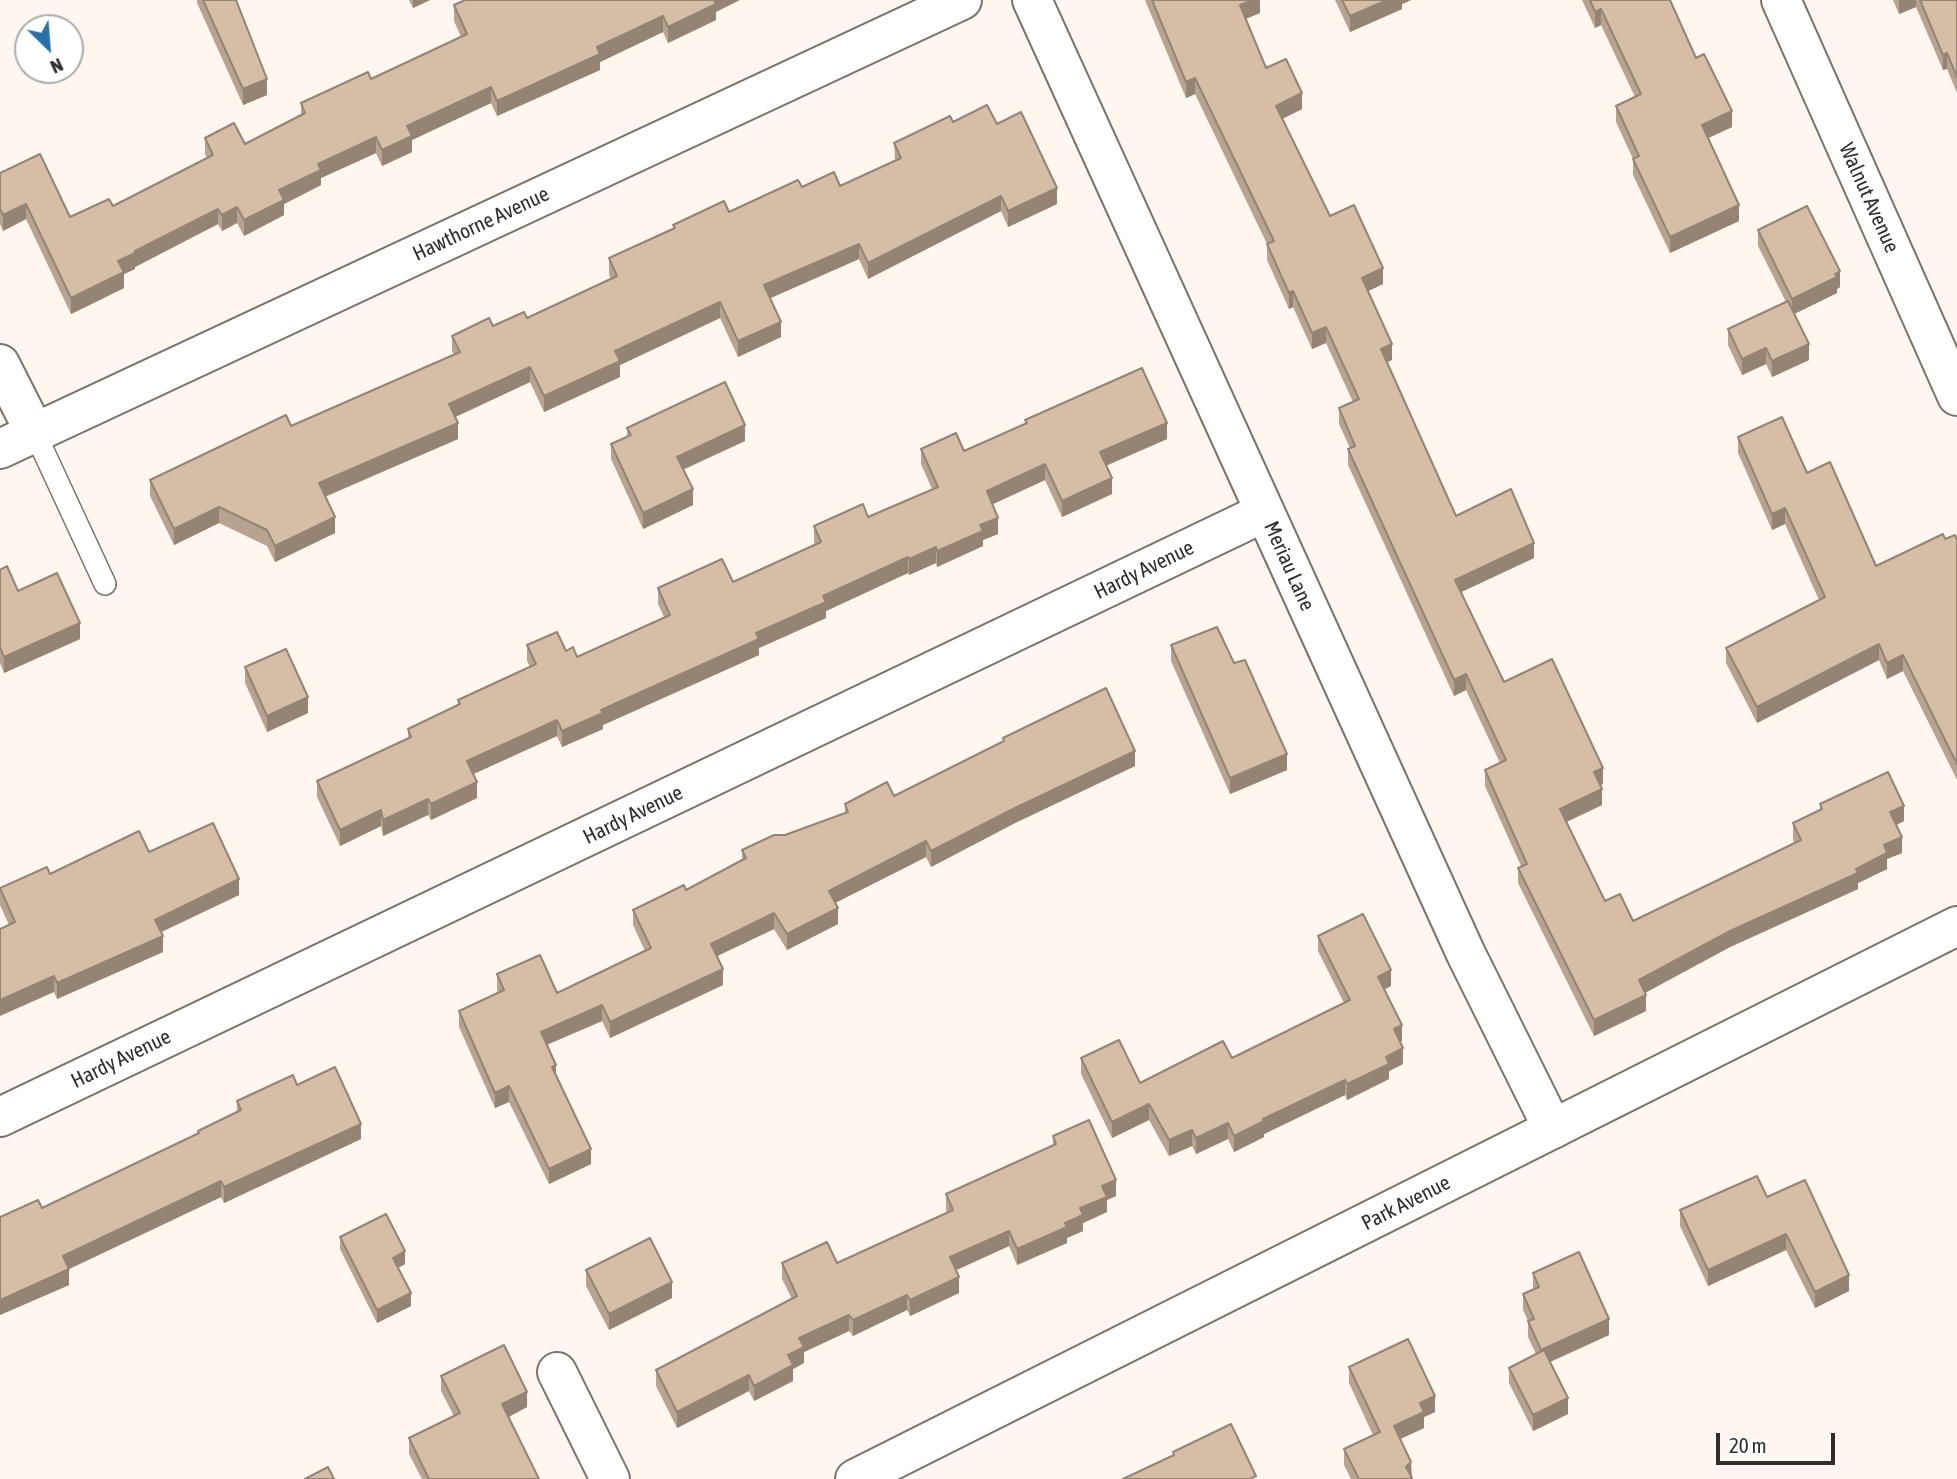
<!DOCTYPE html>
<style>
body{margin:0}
#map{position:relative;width:1957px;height:1479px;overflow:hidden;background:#fef6ef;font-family:"Asap Condensed",sans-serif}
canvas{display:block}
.north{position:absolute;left:14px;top:14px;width:70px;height:70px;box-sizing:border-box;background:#fff;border:2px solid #acabaa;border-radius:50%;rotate:155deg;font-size:19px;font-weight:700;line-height:28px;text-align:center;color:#302d2b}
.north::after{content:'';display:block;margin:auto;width:24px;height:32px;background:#2c70a5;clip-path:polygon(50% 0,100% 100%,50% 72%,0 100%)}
.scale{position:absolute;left:1716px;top:1433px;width:119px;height:32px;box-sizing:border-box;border:4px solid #302d2b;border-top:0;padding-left:9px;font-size:21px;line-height:24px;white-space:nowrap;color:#302d2b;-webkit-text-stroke:5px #fff;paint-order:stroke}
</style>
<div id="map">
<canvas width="1957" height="1479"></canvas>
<div class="north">N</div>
<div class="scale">20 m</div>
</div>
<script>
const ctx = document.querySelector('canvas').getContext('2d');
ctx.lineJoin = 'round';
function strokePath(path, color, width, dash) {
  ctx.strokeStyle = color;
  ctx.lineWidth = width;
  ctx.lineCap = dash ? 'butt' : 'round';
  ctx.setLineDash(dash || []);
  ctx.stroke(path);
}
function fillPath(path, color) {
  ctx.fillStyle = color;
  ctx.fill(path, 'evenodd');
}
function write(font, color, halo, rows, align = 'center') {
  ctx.font = font + ' "Asap Condensed",sans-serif';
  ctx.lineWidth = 6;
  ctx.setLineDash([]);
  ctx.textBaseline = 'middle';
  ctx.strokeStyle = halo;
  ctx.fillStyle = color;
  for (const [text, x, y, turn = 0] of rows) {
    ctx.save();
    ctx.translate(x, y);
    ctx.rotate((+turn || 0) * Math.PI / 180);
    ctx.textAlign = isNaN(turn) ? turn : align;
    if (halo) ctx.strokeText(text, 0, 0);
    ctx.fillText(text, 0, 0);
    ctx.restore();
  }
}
const lane = new Path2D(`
 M35,433L105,584`);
const street = new Path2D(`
 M1032,0L1466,954L1553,1129
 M1781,0L1957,396
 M0,364L35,433
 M0,449L962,0
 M0,1117L1265,512
 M557,1372L610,1479`);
const secondary = new Path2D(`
 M855,1479L1957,926`);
const wall = new Path2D(`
 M197,0H236L267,95L243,105L197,3Z
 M409,0H430L413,8Z
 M1145,0H1260V13L1246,19L1266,68L1302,109L1282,119L1330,216L1383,284L1368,291L1392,360L1387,362L1456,516L1534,558L1461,592L1504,682L1603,784L1600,785L1602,805L1566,822L1605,901L1633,921L1794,843L1793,839V823L1820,810V804L1904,821L1896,825L1902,853L1887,859V869L1858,883V889L1730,947L1645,993L1646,1011L1594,1036L1518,883V868L1521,866L1485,786V770L1500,763L1466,690L1454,696L1348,465V449L1350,448L1339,424V408L1353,402L1326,343L1312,349L1293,307L1289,309L1267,260V244L1195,94L1186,98Z
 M1335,0H1411L1402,4V9L1350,32Z
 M1582,0H1670L1696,58L1732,127L1708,138L1739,221L1670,253L1633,175V159L1616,122V106L1635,97L1601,25L1595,28Z
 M1893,0H1957V93L1947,69L1943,70L1916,7L1899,14Z
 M454,5L716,12V20L668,43L663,32L600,62V70L497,116L491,103L412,140V152L382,166L376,153L321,178V185L284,204V215L244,236L237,223L222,231L218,224L135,267V269L124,274V288L71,314L26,219L3,231L0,224V173L70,217L113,206L207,158L205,154V138L245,144L301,115V103L371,79L461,37L454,21Z
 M953,122L997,124L1057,204L1008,227L1001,211L868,279L859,259L770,298L781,337L738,357L720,318L620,365V377L544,412L530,382L455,417L458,439L325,497L335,533L275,562L267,546L219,523L174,545L150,496V480L291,426L454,355L452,351V336L527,318L611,279L609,274V258L673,228V225L729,212L802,187L840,186L895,160L894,143Z
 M1758,230L1840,287L1837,289V293L1794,314L1809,360L1772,377L1766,364L1742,375L1728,345V329L1786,302L1758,246Z
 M1025,420L1167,439L1106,466L1112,494L1062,517L1045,480L992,504L998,534L983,540V546L937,567L936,563L909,575L908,573L826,611V618L759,648V655L603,725V729L562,747L557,736L473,774L477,798L431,820L428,815L383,836L381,826L340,846L317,797V781L408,738V729L458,705V700L530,667L527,661V645L566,651L577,657L664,617L658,604V588L733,582L815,545L814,542V526L868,517L932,489L921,464V449L964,451L1025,424Z
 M627,428L745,441L683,470L693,505L643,529L611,459V444L627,437Z
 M1738,437L1807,473L1876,566L1945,539L1957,540V780L1903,671L1887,679L1879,660L1757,723L1726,663V648L1819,600L1785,524L1772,530L1738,453Z
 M0,570L18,591L80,639L4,673L0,663Z
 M1171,645L1287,770L1230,794L1171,661Z
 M245,667L308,713L267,732L245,683Z
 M1003,738L1135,766L1015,823L931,867L926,857L835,903L838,924L787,950L774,929L717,956L723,985L610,1038L602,1021L547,1045L556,1076L591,1164L549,1184L509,1102L495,1108L459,1027V1011L498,993L497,990V974L557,993L645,951L633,925V910L686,890L742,860V850L845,813V804L894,796L1003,741Z
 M149,852L239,895L161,932L163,952L57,999L54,992L9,925L0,905V888L50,874Z
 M1318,936L1391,986L1384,989L1402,1041L1400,1042L1403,1064L1389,1071V1079L1347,1100L1345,1095L1264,1134V1137L1234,1152L1228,1139L1196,1154L1192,1146L1169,1156L1149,1120L1112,1138L1081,1074V1058L1140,1083L1232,1058L1344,1003L1318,951Z
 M297,1085L361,1139L224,1203L221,1197L69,1269V1285L0,1315V1217L42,1208L198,1133V1131L237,1112V1101Z
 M1053,1136L1116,1196L1107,1200V1212L1083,1223V1231L1067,1238V1243L1017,1265L1009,1246L956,1270L959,1293L910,1316L907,1310L853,1336L849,1331L804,1352V1363L793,1369V1381L754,1401L749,1391L677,1428L656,1386V1370L792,1299L782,1279V1263H837L947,1213L946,1209V1194L1053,1145Z
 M1767,1197L1849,1291L1815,1308L1786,1250L1708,1286L1680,1226V1210Z
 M340,1237L405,1264L398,1268L411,1306L377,1323L340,1249Z
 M586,1270L672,1298L609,1330L586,1286Z
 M1533,1273L1609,1335L1550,1362L1568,1414L1533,1431L1509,1383V1368L1536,1354L1528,1337V1321L1523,1310V1294L1533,1290Z
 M1349,1367L1435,1412L1424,1417V1428L1400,1439L1412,1479H1351L1344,1465V1449L1373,1435L1349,1383Z
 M441,1376L527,1407L509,1417L539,1479H422L409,1454V1438L454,1416L441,1391Z`);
const shadedWall = new Path2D(`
 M413,0H430L413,8Z
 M712,0H740L716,12V20L668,43V27Z
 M1253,0H1260V13L1240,21V5Z
 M1387,0H1411L1402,4V9L1350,32V16Z
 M1899,0H1916V7L1899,14Z
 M1601,9V25L1595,28V12Z
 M663,16V32L600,62V70L497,116V101L597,47Z
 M1947,53V69L1943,70V55Z
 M1195,78V94L1186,98V82Z
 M267,79V95L243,105V89Z
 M491,87V103L412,140V152L382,166V150L407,126Z
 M1302,93V109L1276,122V106Z
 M1732,111V127L1702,141V125Z
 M376,137V153L321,178V185L284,204V215L244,236V220L279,190L318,164Z
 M1057,188V204L1008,227V211Z
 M1001,196V211L868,279V263Z
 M26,204V219L3,231V215Z
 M1739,205V221L1670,253V237Z
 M237,207V223L222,231V215Z
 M218,209V224L135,267V269L124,274V288L71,314V298L118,261L135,251Z
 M859,244V259L764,301V285Z
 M1383,268V284L1362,294V278Z
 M1840,271V287L1837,289V293L1792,315V299Z
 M1293,291V307L1289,309V293Z
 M720,302V318L620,365V377L544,412V396L615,351Z
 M781,322V337L738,357V341Z
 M1326,327V343L1312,349V333Z
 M1392,344V360L1381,365V349Z
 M1809,344V360L1772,377V361Z
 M1766,348V364L1742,375V359Z
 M530,367V382L449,420V404Z
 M458,423V439L319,499V483Z
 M1167,423V439L1100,468V452Z
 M745,425V441L677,472V457Z
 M1045,464V480L987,507V491Z
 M1112,478V494L1062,517V501Z
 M693,489V505L643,529V513Z
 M219,507V523L174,545V529Z
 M1785,508V524L1772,530V514Z
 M335,517V533L275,562V546Z
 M998,518V534L983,540V546L937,567V551L980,525Z
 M1534,543V558L1455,595V580Z
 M936,547V563L909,575V559Z
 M908,557V573L826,611V618L759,648V655L603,725V729L562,747V731L601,710L756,633L823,596Z
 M80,623V639L4,673V657Z
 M1879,644V660L1757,723V707Z
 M1903,655V671L1887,679V663Z
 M1466,674V690L1454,696V680Z
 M308,697V713L267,732V716Z
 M557,720V736L467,777V761Z
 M1135,751V766L1015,823L931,867V851L1015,808Z
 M1287,754V770L1230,794V778Z
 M1603,768V784L1594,788V772Z
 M477,782V798L431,820V804Z
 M1602,789V805L1560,825V809Z
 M428,799V815L383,836V820Z
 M1904,806V821L1890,828V812Z
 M381,810V826L340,846V830Z
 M1902,837V853L1887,859V869L1858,883V889L1730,947L1639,996V980L1730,931L1856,869L1884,845Z
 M926,841V857L829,906V891Z
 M239,879V895L155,935V920Z
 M838,908V924L787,950V934Z
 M774,913V929L711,959V944Z
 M163,936V952L57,999V983Z
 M723,969V985L610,1038V1022Z
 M1391,970V986L1378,993V977Z
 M54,976V992L0,1016V1000Z
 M1646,995V1011L1594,1036V1020Z
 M602,1005V1021L541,1047V1032Z
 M1402,1025V1041L1394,1045V1029Z
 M1403,1048V1064L1389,1071V1079L1347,1100V1084L1386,1057Z
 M556,1065V1081L552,1067Z
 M1345,1080V1095L1264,1134V1137L1234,1152V1136L1263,1119Z
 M509,1086V1102L495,1108V1093Z
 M1149,1104V1120L1112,1138V1122Z
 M1228,1123V1139L1196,1154V1138Z
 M361,1124V1139L224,1203V1187Z
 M1192,1130V1146L1169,1156V1140Z
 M591,1149V1164L549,1184V1169Z
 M1116,1180V1196L1107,1200V1212L1083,1223V1231L1067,1238V1243L1017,1265V1249L1065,1223L1102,1186Z
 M221,1181V1197L69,1269V1285L0,1315V1300L63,1256Z
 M1009,1231V1246L950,1273V1257Z
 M1786,1234V1250L1708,1286V1270Z
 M405,1251V1264L393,1270V1258Z
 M1849,1275V1291L1815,1308V1292Z
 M959,1277V1293L910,1316V1300Z
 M672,1282V1298L609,1330V1314Z
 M411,1293V1306L377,1323V1310Z
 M907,1295V1310L853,1336V1320Z
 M849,1315V1331L804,1352V1363L793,1369V1381L754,1401V1386L788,1355L799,1338Z
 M1609,1319V1335L1541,1366V1350Z
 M749,1375V1391L677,1428V1412Z
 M527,1392V1407L502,1420V1404Z
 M1435,1396V1412L1424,1417V1428L1394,1442V1426L1420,1403Z
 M1568,1398V1414L1533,1431V1415Z
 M1411,1462L1412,1479H1406V1467Z`);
const building = new Path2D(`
 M203,0H236L267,79L243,89Z
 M465,0H714L716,4L668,27L663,16L597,47L600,54L497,101L491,87L407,126L412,136L382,150L376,137L318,164L321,170L279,190L284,200L244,220L237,207L222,215L218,209L135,251V253L118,261L124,272L71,298L26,204L3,215L0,209V173L40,154L70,217L109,199L113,206L213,155L205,138L234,123L245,144L305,113L301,103L368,72L371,79L467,34L454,5Z
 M1152,0H1253L1240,5L1266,68L1286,59L1302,93L1276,106L1330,216L1354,205L1383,268L1362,278L1392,344L1381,349L1456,516L1511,489L1534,543L1455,580L1504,682L1552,659L1603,768L1594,772L1602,789L1560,809L1605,901L1620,894L1633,921L1801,840L1793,823L1822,809L1820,804L1888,772L1904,806L1890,812L1902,837L1884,845L1887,853L1856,869L1858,873L1730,931L1639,980L1646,995L1594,1020L1518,868L1527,864L1485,770L1506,760L1466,674L1454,680L1348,449L1355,446L1339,408L1359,399L1326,327L1312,333L1293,291L1289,293L1267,244L1274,241L1195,78L1186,82Z
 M1342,0H1387L1350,16Z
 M1590,0H1670L1696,58L1704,54L1732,111L1702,125L1739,205L1670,237L1633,159L1639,156L1616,106L1641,94L1601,9L1595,12Z
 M1920,0H1957V77L1947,53L1943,55Z
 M987,105L997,124L1021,112L1057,188L1008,211L1001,196L868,263L859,244L764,285L781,322L738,341L720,302L615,351L620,361L544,396L530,367L449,404L458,423L319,483L335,517L275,546L267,530L219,507L174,529L150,480L286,415L291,426L460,352L452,336L489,318L493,326L524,312L527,318L617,276L609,258L675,228L673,225L724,201L729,212L798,180L802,187L834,172L840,186L901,158L894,143L950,116L953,122Z
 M1807,206L1840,271L1835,274L1837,277L1792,299L1758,230Z
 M1788,301L1809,344L1772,361L1766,348L1742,359L1728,329Z
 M1142,368L1167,423L1100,452L1112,478L1062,501L1045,464L987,491L998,518L980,525L983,531L937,551L936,547L909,559L908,557L823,596L826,602L756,633L759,639L601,710L603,713L562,731L557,720L467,761L477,782L431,804L428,799L383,820L381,810L340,830L317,781L411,737L408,729L460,704L458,700L536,664L527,645L557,632L566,651L573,647L577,657L670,615L658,588L722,559L733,582L821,542L814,526L863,504L868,517L938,487L921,449L956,433L964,451L1027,423L1025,420Z
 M725,382L745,425L677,457L693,489L643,513L611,444L631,435L627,428Z
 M1782,417L1807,473L1830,462L1876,566L1943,534L1945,539L1955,535L1957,540V764L1903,655L1887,663L1879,644L1757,707L1726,648L1825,597L1785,508L1772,514L1738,437Z
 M7,566L18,591L57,573L80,623L4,657L0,647V570Z
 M1217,627L1234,663L1245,660L1287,754L1230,778L1171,645Z
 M286,649L308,697L267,716L245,667Z
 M1106,688L1135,751L1015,808L931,851L926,841L829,891L838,908L787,934L774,913L711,944L723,969L610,1022L602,1005L541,1032L556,1065L552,1067L591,1149L549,1169L509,1086L495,1093L459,1011L504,990L497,974L540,955L557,993L651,948L633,910L684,885L686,890L746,858L742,850L774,835H785L848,812L845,804L887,782L894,796L1004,741L1003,738Z
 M213,823L239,879L155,920L163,936L57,983L54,976L0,1000V929L15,922L0,888L47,867L50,874L139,831L149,852Z
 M1363,914L1391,970L1378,977L1402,1025L1394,1029L1403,1048L1386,1057L1389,1064L1347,1084L1345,1080L1263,1119L1264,1121L1234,1136L1228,1123L1196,1138L1192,1130L1169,1140L1149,1104L1112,1122L1081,1058L1119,1040L1140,1083L1223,1041L1232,1058L1350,1000L1318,936Z
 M335,1067L361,1124L224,1187L221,1181L63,1256L69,1269L0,1300V1217L38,1200L42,1208L199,1133L198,1131L241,1110L237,1101L293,1075L297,1085Z
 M1089,1120L1116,1180L1102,1186L1107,1197L1080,1208L1083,1215L1065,1223L1067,1227L1017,1249L1009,1231L950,1257L959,1277L910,1300L907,1295L853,1320L849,1315L799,1338L804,1347L788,1355L793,1365L754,1386L749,1375L677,1412L656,1370L797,1296L782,1263L827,1242L837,1263L953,1210L946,1194L1056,1144L1053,1136Z
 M1757,1176L1767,1197L1805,1180L1849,1275L1815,1292L1786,1234L1708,1270L1680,1210Z
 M386,1214L405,1251L393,1258L411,1293L377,1310L340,1237Z
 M650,1238L672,1282L609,1314L586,1270Z
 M1579,1252L1609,1319L1541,1350L1528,1321L1534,1319L1523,1294L1539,1287L1533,1273Z
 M1408,1339L1435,1396L1420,1403L1424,1412L1394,1426L1411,1462L1406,1467L1412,1478L1409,1479H1359L1344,1449L1380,1432L1349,1367Z
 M504,1345L527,1392L502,1404L539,1479H429L409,1438L460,1413L441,1376Z
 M1544,1350L1568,1398L1533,1415L1509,1368Z
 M1231,1424L1256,1476L1250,1479H1123L1174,1455L1173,1452Z
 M328,1467L334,1479H305Z`);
const streetNames = [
 ["Walnut Avenue",1869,198,66],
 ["Hawthorne Avenue",481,224,-25],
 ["Meriau Lane",1289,566,66],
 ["Hardy Avenue",1144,570,-26],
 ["Hardy Avenue",633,815,-26],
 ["Hardy Avenue",121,1059,-26],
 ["Park Avenue",1406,1203,-27]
];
strokePath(lane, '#7a736c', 24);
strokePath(street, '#7a736c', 42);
strokePath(secondary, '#7a736c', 42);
strokePath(lane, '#fff', 21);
strokePath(street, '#fff', 38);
strokePath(secondary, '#fff', 38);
fillPath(wall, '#b7a38f');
fillPath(shadedWall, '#958474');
fillPath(building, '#d5bda6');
strokePath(building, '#958474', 2);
write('21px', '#302d2b', '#fff', streetNames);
</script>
